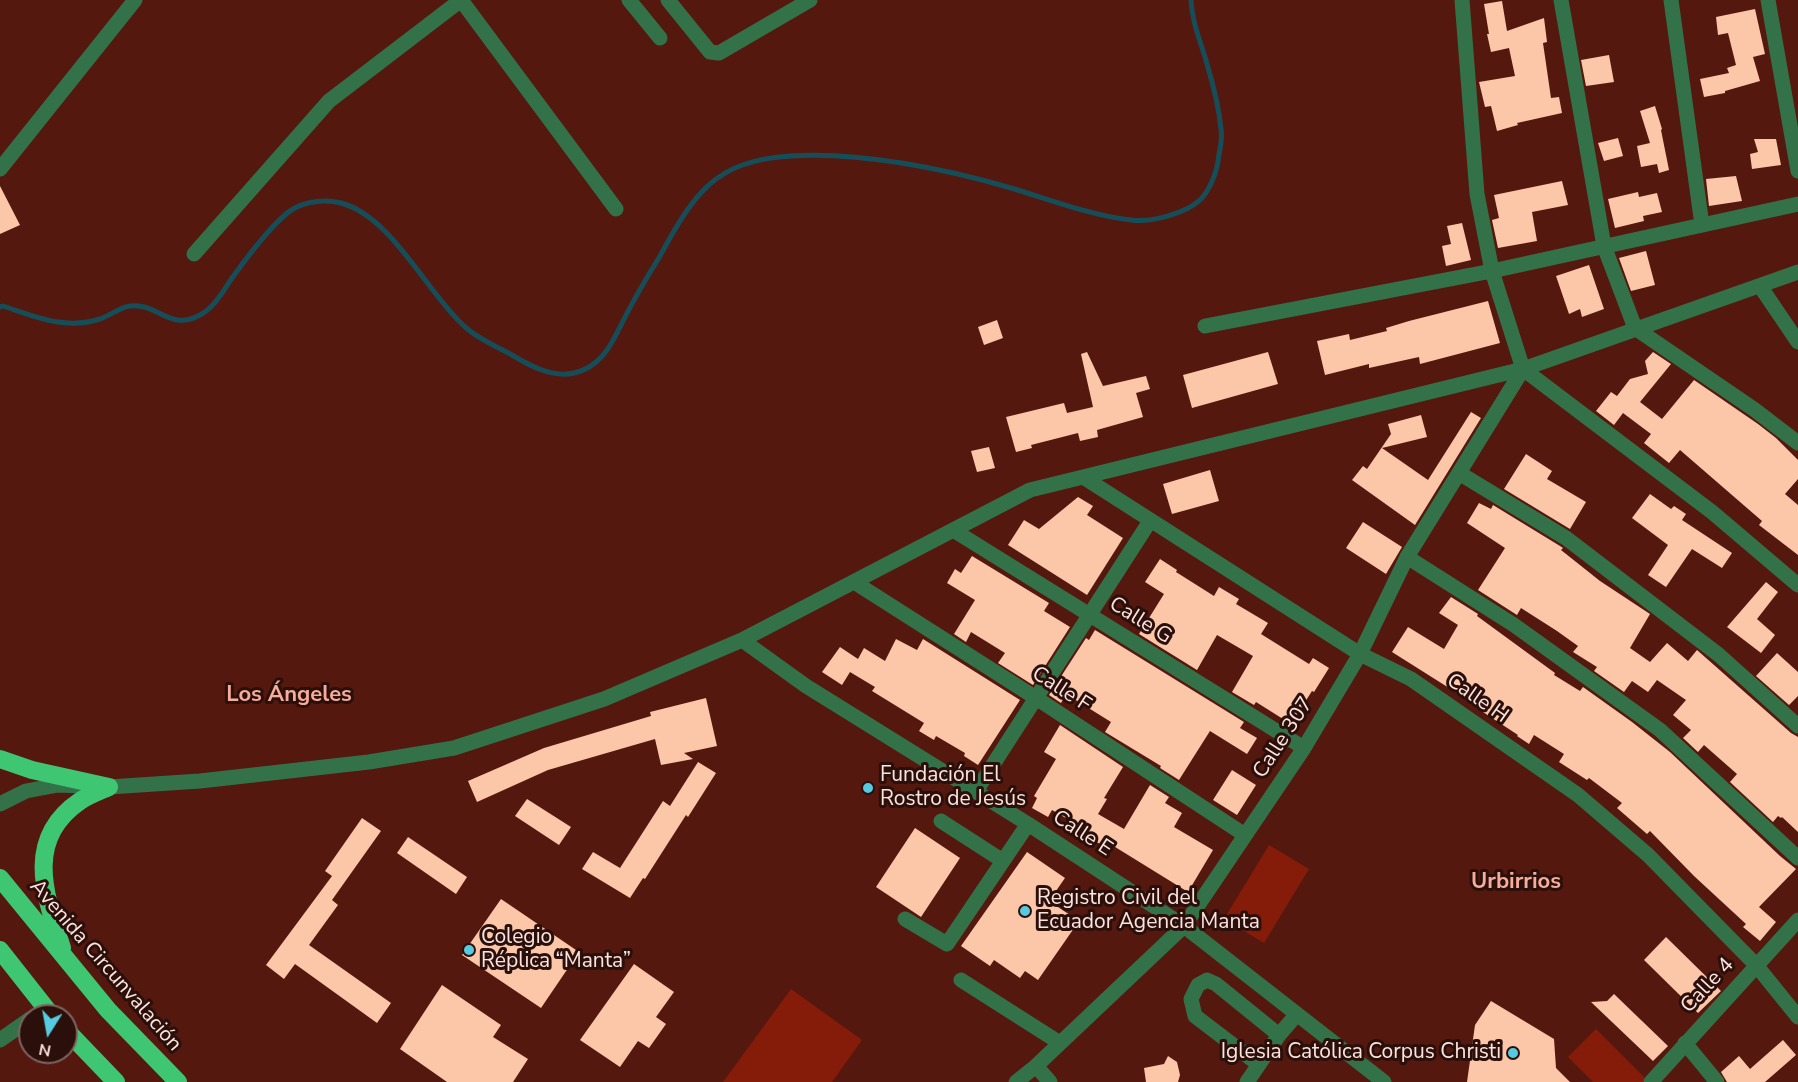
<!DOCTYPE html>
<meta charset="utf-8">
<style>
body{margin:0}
#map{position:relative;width:1798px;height:1082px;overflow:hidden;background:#55180e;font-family:"Nunito Sans",sans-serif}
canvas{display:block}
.north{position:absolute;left:18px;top:1004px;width:60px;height:60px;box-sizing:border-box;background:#2a0f0a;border:2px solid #7e645f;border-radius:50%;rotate:191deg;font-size:16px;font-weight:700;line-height:24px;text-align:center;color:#fce3de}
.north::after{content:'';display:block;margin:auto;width:21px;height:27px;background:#55cae0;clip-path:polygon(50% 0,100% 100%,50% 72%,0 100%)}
</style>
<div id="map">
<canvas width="1798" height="1082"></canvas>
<div class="north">N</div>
</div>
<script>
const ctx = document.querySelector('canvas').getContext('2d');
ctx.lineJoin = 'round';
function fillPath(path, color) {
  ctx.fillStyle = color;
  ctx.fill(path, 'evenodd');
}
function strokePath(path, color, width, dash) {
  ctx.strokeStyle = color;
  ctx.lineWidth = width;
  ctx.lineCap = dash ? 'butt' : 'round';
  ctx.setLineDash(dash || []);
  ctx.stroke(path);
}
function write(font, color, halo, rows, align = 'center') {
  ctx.font = font + ' "Nunito Sans",sans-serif';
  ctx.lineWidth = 6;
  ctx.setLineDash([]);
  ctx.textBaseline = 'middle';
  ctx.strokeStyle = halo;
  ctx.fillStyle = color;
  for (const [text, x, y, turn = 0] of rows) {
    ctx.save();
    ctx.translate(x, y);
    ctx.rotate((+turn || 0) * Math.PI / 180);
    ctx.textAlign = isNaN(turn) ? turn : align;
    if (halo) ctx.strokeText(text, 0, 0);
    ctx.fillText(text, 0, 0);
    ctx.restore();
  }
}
const green = new Path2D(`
 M1269,845L1309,869L1264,943L1224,919Z
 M791,989L862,1040L832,1082H723Z
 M1596,1029L1647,1080L1645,1082H1593L1568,1057Z`);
const stream = new Path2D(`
 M0,307L3,306C36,317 65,330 100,319C110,316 120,307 130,306C157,302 169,332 200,315C215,307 223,291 232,278C245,260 275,220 293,209C307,201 326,199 341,203C391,216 426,291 463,325C476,338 496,346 512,355C530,366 553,378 574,373C602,367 612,343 623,321C634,299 647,277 660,256C694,194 714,161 790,156C857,151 947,169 1011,188C1048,199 1093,216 1131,220C1151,223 1187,213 1201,199C1210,189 1216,174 1218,162C1219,151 1223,140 1221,129C1219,108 1213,84 1207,64C1201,42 1192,23 1191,0`);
const building = new Path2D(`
 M1502,1L1507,31L1544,18L1547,42L1543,43L1551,98L1559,97L1562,113L1517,123L1518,125L1497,131L1491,106L1485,107L1479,82L1515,76L1509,48L1491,52L1487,34H1489L1484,4Z
 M1755,9L1765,54L1753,57L1760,81L1725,91V93L1704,97L1700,79L1729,73L1727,68L1736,65L1728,33L1718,35L1716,17Z
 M1609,55L1614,82L1586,86L1581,60Z
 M1655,106L1662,129L1661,130L1669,170L1659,173L1657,164L1641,167L1637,146L1650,143L1640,111Z
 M1618,138L1623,156L1604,161L1598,143Z
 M1754,139H1776L1781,165L1752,169L1750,154L1758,152Z
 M1736,176L1742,201L1709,206L1706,179Z
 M1562,181L1568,205L1532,212L1537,241L1498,248L1492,220L1499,218L1494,195Z
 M0,186L20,225L0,234Z
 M1638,192L1639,197L1657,193L1662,212L1643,216L1644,221L1615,228L1608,199Z
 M1462,223L1471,260L1446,266L1442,246L1451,244L1447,226Z
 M1646,251L1655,285L1631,291L1619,258Z
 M1589,265L1604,309L1582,317L1580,309L1569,314L1556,276Z
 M1488,301L1500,343L1420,364L1419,357L1369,368V364L1325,375L1317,341L1349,334L1350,340L1387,331L1386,328L1409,321Z
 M997,320L1003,338L984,345L978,327Z
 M1087,352L1103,386L1146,376L1150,389L1136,393L1143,417L1097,430L1098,437L1080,441L1078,433L1031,445L1032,448L1016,452L1006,417L1064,403L1067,413L1093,407L1081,354Z
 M1268,352L1278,384L1192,408L1183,375Z
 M1653,352L1671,364L1640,402L1662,419L1694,380L1758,424L1776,438L1798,460V479L1785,494L1798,505V555L1759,525L1762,521L1680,450L1669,463L1644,443L1651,434L1623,413L1614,425L1596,411L1611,392L1617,396L1630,379L1648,374L1645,361Z
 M1471,412L1481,418L1415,525L1352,480L1363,466L1367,469L1391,434L1388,424L1421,415L1427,437L1382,448L1428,480Z
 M989,447L995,468L977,472L971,451Z
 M1526,454L1552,471L1547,479L1586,502L1570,529L1504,489Z
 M1210,470L1219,501L1172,514L1163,484Z
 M1650,494L1671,509L1674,506L1686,514L1682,520L1732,553L1722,568L1692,549L1666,587L1648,575L1668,545L1632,518Z
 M1078,497L1093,506L1087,515L1123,538L1087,595L1008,545L1024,520L1039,529Z
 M1479,503L1491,509L1493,505L1560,546L1563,548L1561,550L1600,581L1650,614L1630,648L1650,662L1667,643L1688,661L1697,650L1791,733L1798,737V832L1782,817L1781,818L1778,816L1773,822L1730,782L1737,774L1704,745L1698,752L1683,738L1691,730L1673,715L1686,700L1657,680L1648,692L1632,681L1624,692L1594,671L1597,667L1573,652L1578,646L1557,631L1521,608L1517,615L1478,590L1505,548L1467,523Z
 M1363,522L1402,547L1386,574L1346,548Z
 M972,556L1049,603L1044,611L1070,627L1033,685L998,663L1005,653L971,632L966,642L954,634L975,600L947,583L955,569L961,573Z
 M1160,559L1177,570L1176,572L1214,596L1219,587L1239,599L1236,604L1268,623L1261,634L1309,664L1313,658L1329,668L1314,692L1312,691L1291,724L1256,702L1254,705L1232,692L1253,656L1217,635L1197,670L1139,634L1164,594L1145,582Z
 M1766,582L1778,592L1757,619L1775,635L1761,653L1727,627Z
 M1451,597L1478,614L1477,616L1555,673L1554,675L1580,691L1583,687L1632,722L1670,752L1780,856L1796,869L1759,907L1776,922L1760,941L1743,927L1746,924L1694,876L1650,831L1647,834L1617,808L1622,803L1589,778L1587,780L1559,762L1564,754L1534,735L1529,744L1517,736L1518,735L1483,712L1484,710L1392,652L1408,627L1444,649L1458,625L1439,613Z
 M1095,630L1244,722L1240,728L1257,738L1247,754L1210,731L1179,780L1160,768L1161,766L1105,732L1111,722L1066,694L1061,703L1049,695L1086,638L1089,640Z
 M896,639L917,650L923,639L1020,700L978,765L964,756L965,753L936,736L934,740L919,731L924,723L872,691L875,687L850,672L842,685L822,672L840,647L858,659L864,648L885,661Z
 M1777,653L1798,672V696L1789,705L1756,676Z
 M706,698L717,746L684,753L693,759L661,765L655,739L548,770L477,802L468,781L544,748L651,716L650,712Z
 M1060,725L1123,767L1104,798L1107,799L1098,814L1124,829L1150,785L1169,797L1165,803L1182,813L1174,827L1213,850L1188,892L1107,842L1105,847L1075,829L1078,825L1052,810L1048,817L1032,808L1037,798L1034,796L1056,759L1044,752Z
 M698,762L716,773L688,817L686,815L645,879L643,878L630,898L582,869L593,852L620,868L663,801L670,806Z
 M1232,770L1256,785L1237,815L1213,800Z
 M527,799L571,827L559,845L515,816Z
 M362,818L381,831L332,900L338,905L309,945L391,1003L377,1023L295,964L284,979L266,965L332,876L325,871Z
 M915,828L960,858L921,917L876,887Z
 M408,837L467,877L456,894L397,853Z
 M1027,852L1065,878L1049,901L1079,921L1038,980L1025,971L1020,978L994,960L990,966L961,946Z
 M501,899L579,952L541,1008L462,955Z
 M1666,937L1721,991L1698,1013L1644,960Z
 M634,964L674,992L656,1017L666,1024L649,1048L638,1041L620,1067L580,1040Z
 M442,985L501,1025L493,1037L528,1059L513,1082H447L400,1049Z
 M1614,994L1668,1046L1653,1061L1591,1002L1607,1001Z
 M1491,1001L1554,1039L1556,1068L1570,1082H1467L1475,1025Z
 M1783,1040L1796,1055L1765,1082H1727L1721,1072L1739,1056L1750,1069Z
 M1168,1056L1177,1062L1180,1075L1178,1082H1146L1144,1068L1164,1064Z`);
const minor = new Path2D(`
 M461,0L616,209
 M629,0L660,38
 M668,0L710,52L719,53L810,0
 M1462,0L1477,194L1492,271L1523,369L1712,512L1798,585
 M1561,0L1604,246L1635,328L1755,410L1798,443
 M1671,0L1702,225
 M1768,0L1798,171
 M0,169L135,0
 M194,254L329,101L461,0
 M1760,286L1798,342
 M1205,326L1492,271L1798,204
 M1459,473L1566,538L1719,655L1798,726
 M1083,477L1360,654L1411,679L1578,795L1648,855L1756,965L1798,1017
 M953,530L1304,748
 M1407,557L1514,625L1660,730L1798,858
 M854,582L1036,698L1245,835
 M742,640L806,686L1028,824L1184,926L1384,1082
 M976,791L1150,521
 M0,804L26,791L58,785L109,787L200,781L369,762L454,748L604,699L742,640L1030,490L1523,369L1798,272
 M941,821L1003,861
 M905,919L947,944L1028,824
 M961,980L1060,1043
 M0,1040L30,1019
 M1685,1043L1717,1082
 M1258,1064L1195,1016L1191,999L1198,985L1207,980L1216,984L1279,1035
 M1036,1066L1050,1082
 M1016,1082L1036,1066L1184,926L1304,748L1360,654L1407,557L1523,369
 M1247,1082L1279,1035L1297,1014
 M1651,1082L1798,920`);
const highway = new Path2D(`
 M0,759L32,770L109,787
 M0,878L108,1010L178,1082
 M62,948C45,895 24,839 80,801C89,795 100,791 109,787
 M0,950L52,1016
 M66,1030L116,1082`);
const markers = [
 [868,788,6,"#55cae0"],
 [1025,911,6,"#55cae0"],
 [469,950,6,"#55cae0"],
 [1513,1053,6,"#55cae0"]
];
const streetNames = [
 ["Calle G",1140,621,32],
 ["Calle F",1061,690,33],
 ["Calle H",1477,699,35],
 ["Calle 307",1284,738,-57],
 ["Calle E",1082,834,33],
 ["Avenida Circunvalación",105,966,49],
 ["Calle 4",1708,986,-47]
];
const poiNames = [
 ["Fundación El",880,776],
 ["Rostro de Jesús",880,800],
 ["Registro Civil del",1037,899],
 ["Ecuador Agencia Manta",1037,923],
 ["Colegio",481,938],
 ["Réplica “Manta”",481,962],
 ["Iglesia Católica Corpus Christi",1501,1053,"right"]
];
const neighbourhoodNames = [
 ["Los Ángeles",289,696],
 ["Urbirrios",1516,883]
];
fillPath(green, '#851c09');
strokePath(stream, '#154e59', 5);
fillPath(building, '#fcc7a8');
strokePath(minor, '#337248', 15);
strokePath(highway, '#3ec672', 18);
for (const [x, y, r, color] of markers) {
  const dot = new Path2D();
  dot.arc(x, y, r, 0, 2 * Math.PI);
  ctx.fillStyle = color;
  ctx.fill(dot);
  strokePath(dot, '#2a0f0a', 2);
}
write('21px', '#fce3de', '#2a0f0a', streetNames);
write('21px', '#fce3de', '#2a0f0a', poiNames, 'left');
write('bold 22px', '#f6ab9b', '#2a0f0a', neighbourhoodNames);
</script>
